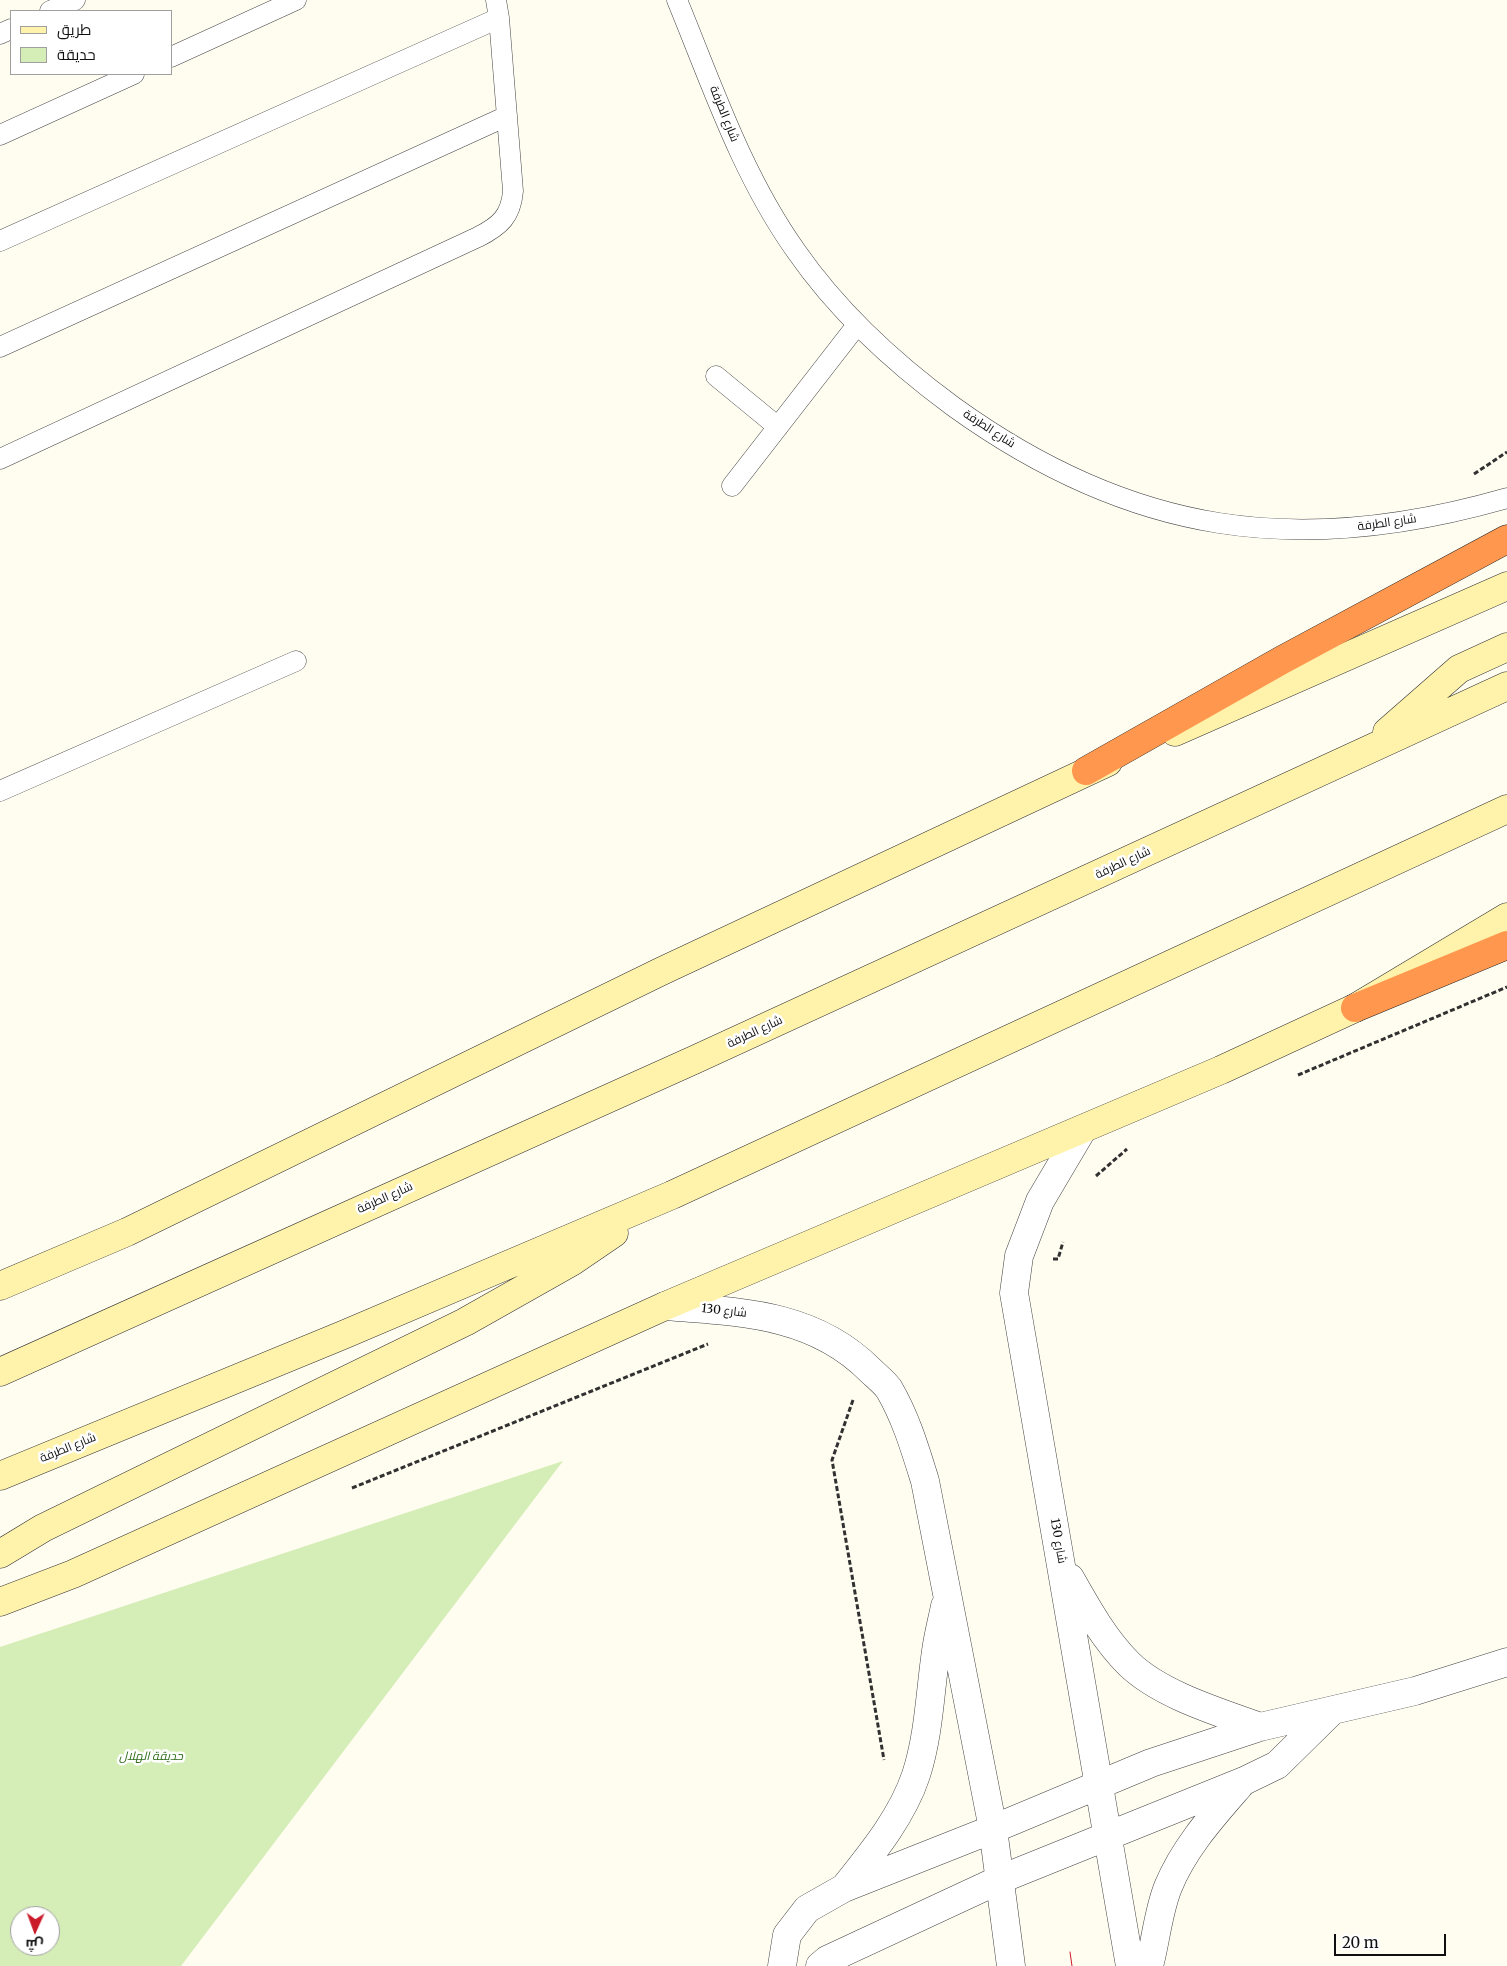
<!DOCTYPE html>
<meta charset="utf-8">
<style>
body{margin:0}
#map{position:relative;width:1507px;height:1966px;overflow:hidden;background:#fffcf0;font-family:Merriweather,Cairo,serif}
canvas{display:block}
.legend{position:absolute;left:10px;top:10px;width:162px;height:65px;box-sizing:border-box;background:#fff;border:1px solid #9f9f9f;margin:0;padding:6px 9px;list-style:none;font-size:15px;color:#0f0f0f}
.legend li{display:flex;align-items:center;gap:10px;height:25px}
.legend b{width:25px;border:1px solid #9f9f9f}
.north{position:absolute;left:10px;top:1906px;width:50px;height:50px;box-sizing:border-box;background:#fff;border:1px solid #9f9f9f;border-radius:50%;rotate:182deg;font-size:14px;font-weight:700;line-height:20px;text-align:center;color:#0f0f0f}
.north::after{content:'';display:block;margin:auto;width:18px;height:22px;background:#cb1b2a;clip-path:polygon(50% 0,100% 100%,50% 72%,0 100%)}
.scale{position:absolute;left:1334px;top:1934px;width:112px;height:22px;box-sizing:border-box;border:2px solid #0f0f0f;border-top:0;padding-left:6px;font-size:15px;line-height:18px;white-space:nowrap;color:#0f0f0f;-webkit-text-stroke:4px #fff;paint-order:stroke}
</style>
<div id="map">
<canvas width="1507" height="1966"></canvas>
<ul class="legend">
<li><b style="height:6px;background:#fff2ab"></b>طريق</li>
<li><b style="height:14px;background:#d5edb6"></b>حديقة</li>
</ul>
<div class="north">ش</div>
<div class="scale">20 m</div>
</div>
<script>
const ctx = document.querySelector('canvas').getContext('2d');
ctx.lineJoin = 'round';
function fillPath(path, color) {
  ctx.fillStyle = color;
  ctx.fill(path, 'evenodd');
}
function strokePath(path, color, width, dash) {
  ctx.strokeStyle = color;
  ctx.lineWidth = width;
  ctx.lineCap = dash ? 'butt' : 'round';
  ctx.setLineDash(dash || []);
  ctx.stroke(path);
}
function write(font, color, halo, rows, align = 'center') {
  ctx.font = font + ' Merriweather,Cairo,serif';
  ctx.lineWidth = 5;
  ctx.setLineDash([]);
  ctx.textBaseline = 'middle';
  ctx.strokeStyle = halo;
  ctx.fillStyle = color;
  for (const [text, x, y, turn = 0] of rows) {
    ctx.save();
    ctx.translate(x, y);
    ctx.rotate((+turn || 0) * Math.PI / 180);
    ctx.textAlign = isNaN(turn) ? turn : align;
    if (halo) ctx.strokeText(text, 0, 0);
    ctx.fillText(text, 0, 0);
    ctx.restore();
  }
}
const green = new Path2D(`
 M563,1461L181,1966H0V1647ZM20,1916H50V1946H20Z`);
const path = new Path2D(`
 M1474,474L1507,452
 M1298,1075L1507,987
 M1096,1176L1127,1149
 M1053,1259H1058L1063,1242
 M853,1400L832,1460L884,1760
 M352,1488L708,1344`);
const service = new Path2D(`
 M677,0C712,85 742,175 796,251C839,313 894,363 954,407C1132,535 1298,558 1507,498
 M50,11L75,0
 M0,34L11,29
 M171,57L296,0
 M0,135L134,74
 M0,241L499,18
 M0,347L507,116
 M716,376L778,427
 M0,459L478,237C500,226 511,216 513,191L499,18L496,0
 M732,486L857,325
 M0,791L296,661`);
const minor = new Path2D(`
 M1082,1130L1040,1201L1019,1256L1014,1293L1130,1966
 M665,1306C740,1312 813,1313 870,1370C876,1376 884,1382 889,1389C906,1418 915,1449 925,1481L993,1829L1011,1966
 M1070,1578C1087,1608 1104,1639 1129,1664C1161,1695 1219,1712 1260,1727
 M845,1887C872,1853 902,1817 916,1775C929,1735 930,1692 936,1651C938,1636 942,1621 945,1606
 M782,1966L787,1935L807,1909L844,1888L993,1829L1151,1763L1260,1727L1415,1691L1507,1662
 M820,1966L827,1960L1001,1879L1244,1781L1277,1765L1332,1711
 M1149,1966C1156,1940 1158,1912 1168,1887C1184,1848 1212,1817 1239,1786`);
const secondary = new Path2D(`
 M1175,732L1507,586
 M1387,732L1459,669L1507,647
 M0,1286L127,1232L662,971L1108,762
 M0,1372L694,1060L1507,686
 M0,1476L343,1335L672,1195L1507,809
 M0,1554L43,1528L465,1322L573,1261L614,1233
 M0,1602L73,1574L665,1306L1221,1070L1355,1008L1507,917`);
const motorway = new Path2D(`
 M1086,771L1282,660L1507,539
 M1355,1008L1507,945`);
const tram = new Path2D(`
 M1070,1952L1072,1966`);
const streetNames = [
 ["شارع الطرفة",724,114,68],
 ["شارع الطرفة",989,429,33],
 ["شارع الطرفة",1387,523,-8],
 ["شارع الطرفة",1123,863,-25],
 ["شارع الطرفة",755,1032,-25],
 ["شارع الطرفة",385,1198,-24],
 ["شارع 130",724,1311,6],
 ["شارع الطرفة",68,1448,-22],
 ["شارع 130",1058,1541,80]
];
const parkNames = [
 ["حديقة الهلال",151,1757]
];
fillPath(green, '#d5edb6');
strokePath(service, '#424242', 21);
strokePath(minor, '#424242', 29);
strokePath(secondary, '#313131', 29);
strokePath(motorway, '#202020', 29);
strokePath(path, '#313131', 3, [5, 2.5]);
strokePath(service, '#fff', 20);
strokePath(minor, '#fff', 28);
strokePath(secondary, '#fff2ab', 28);
strokePath(motorway, '#ff984e', 28);
strokePath(tram, '#cb1b2a', 1);
write('12px', '#0f0f0f', '#fff', streetNames);
write('italic 12px', '#2e6c19', '#fff', parkNames);
</script>
